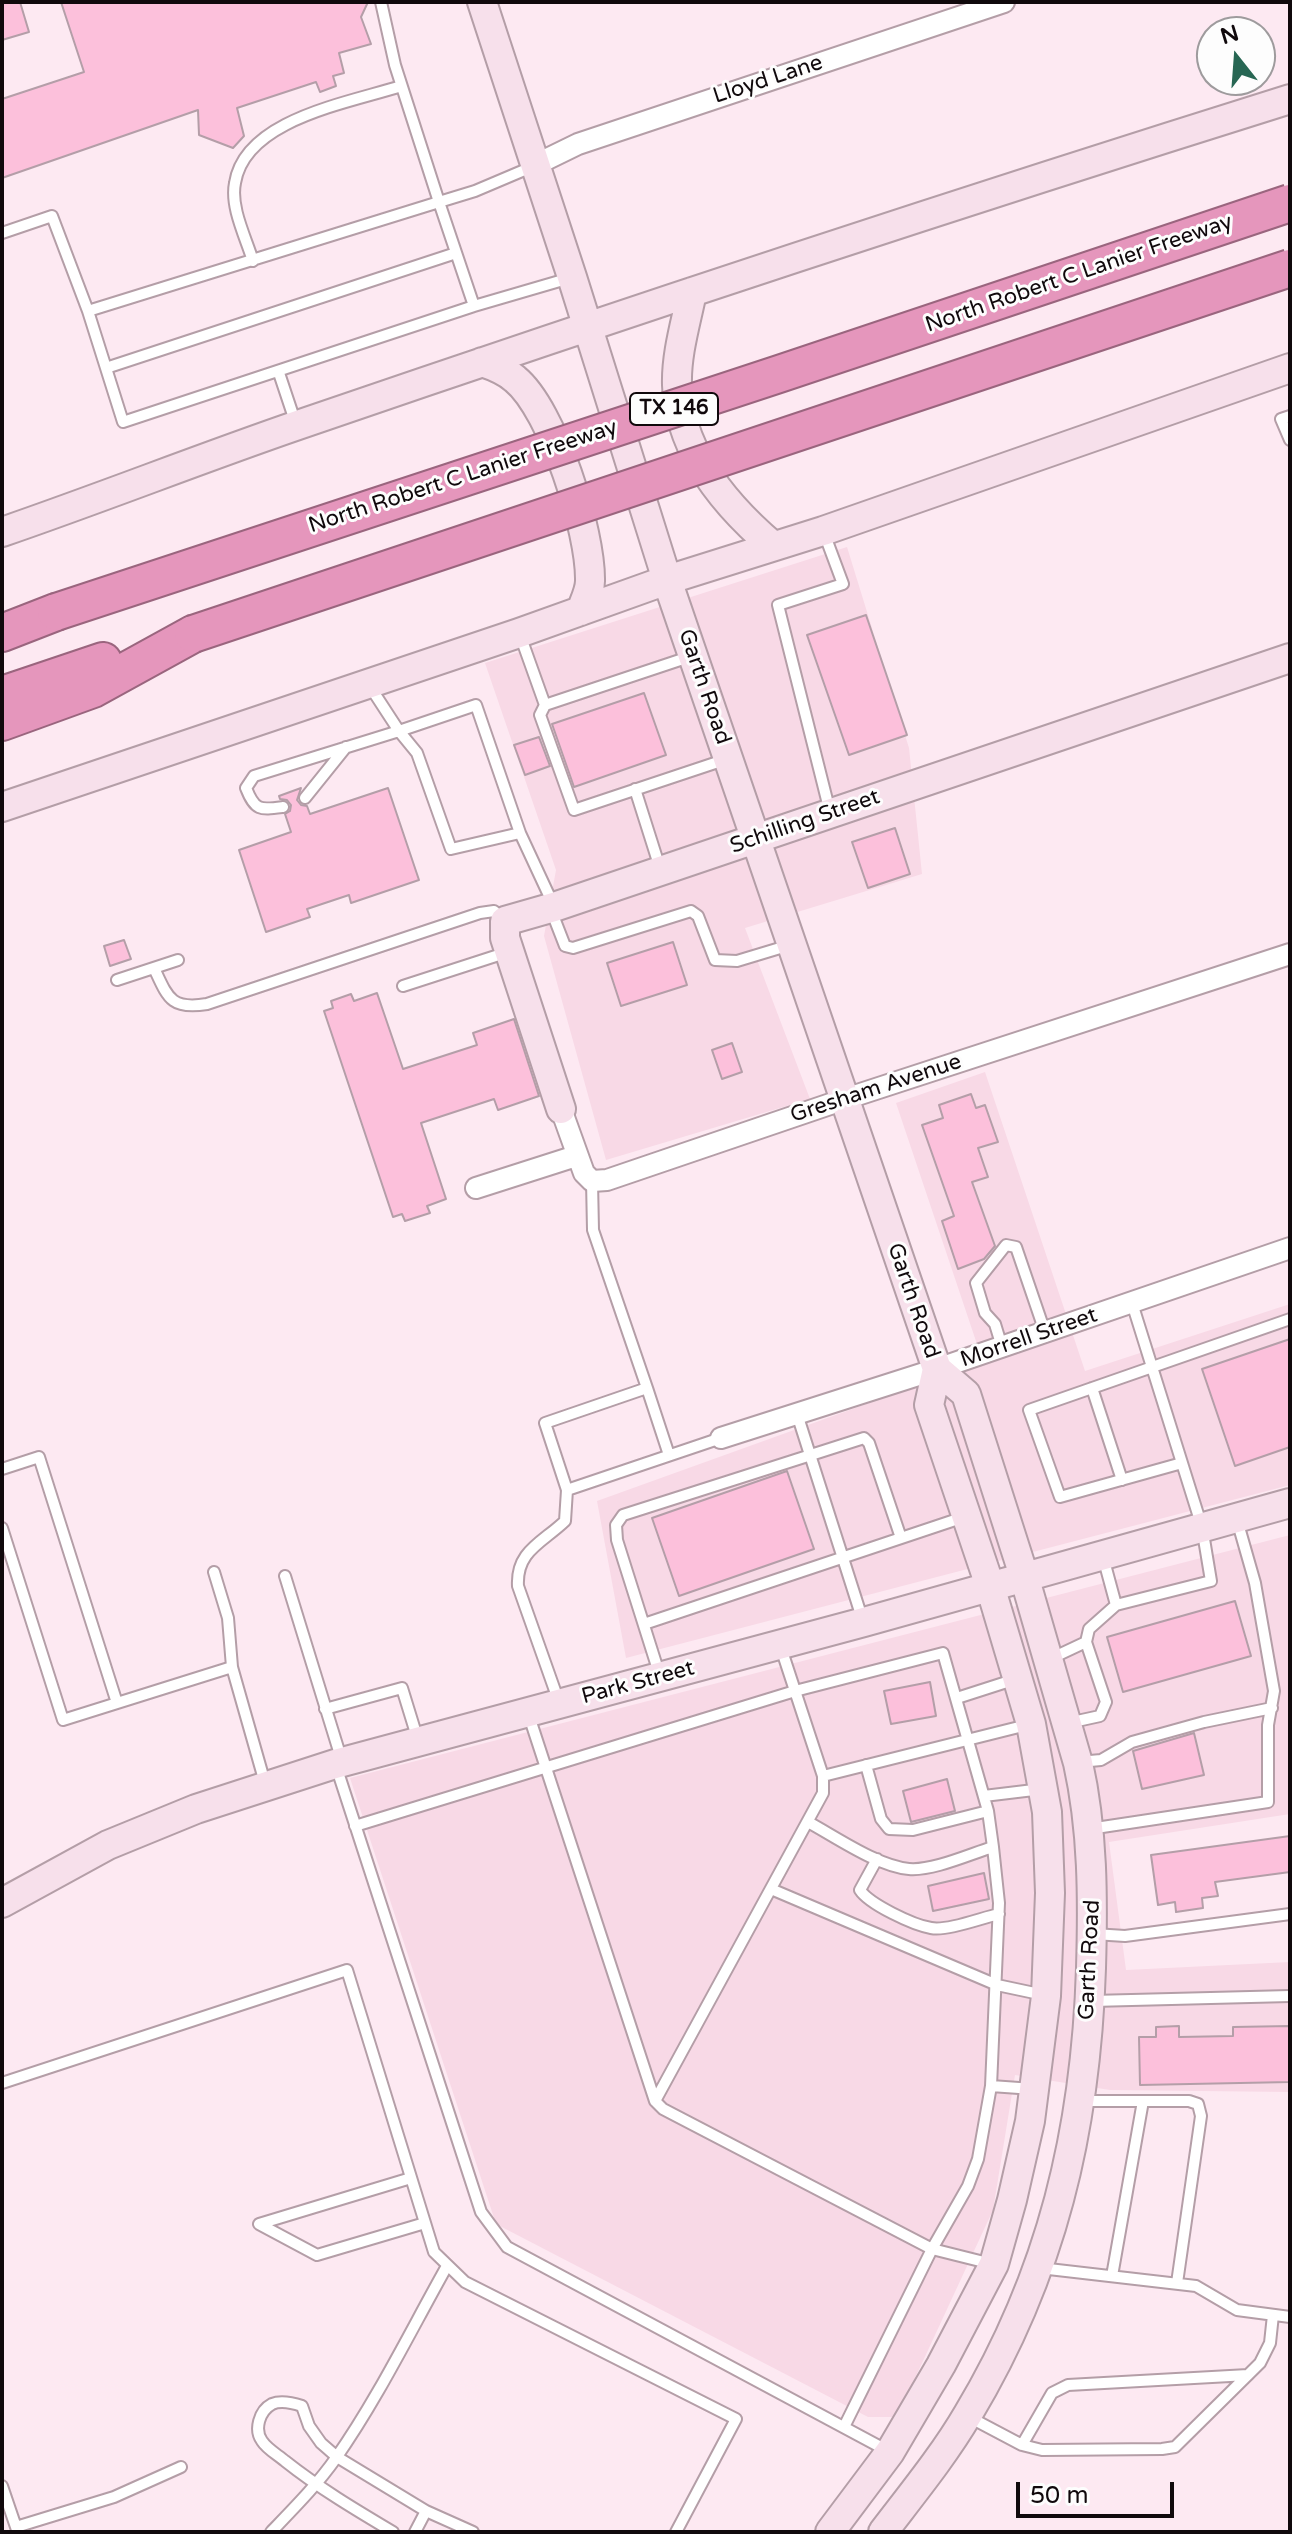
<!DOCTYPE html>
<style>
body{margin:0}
#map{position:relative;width:1292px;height:2534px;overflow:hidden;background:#fde9f2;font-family:"Varela Round",sans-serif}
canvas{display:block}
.frame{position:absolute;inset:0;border:4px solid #10090c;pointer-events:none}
.north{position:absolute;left:1196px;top:16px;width:80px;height:80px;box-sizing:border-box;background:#fdfdfd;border:2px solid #9e9b9d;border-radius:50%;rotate:343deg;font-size:22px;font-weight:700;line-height:32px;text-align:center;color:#10090c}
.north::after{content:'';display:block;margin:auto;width:28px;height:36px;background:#276653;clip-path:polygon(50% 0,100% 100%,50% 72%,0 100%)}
.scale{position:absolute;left:1016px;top:2482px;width:158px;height:36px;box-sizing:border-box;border:4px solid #10090c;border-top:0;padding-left:10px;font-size:24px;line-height:28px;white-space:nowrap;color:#10090c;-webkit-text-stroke:6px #fdfdfd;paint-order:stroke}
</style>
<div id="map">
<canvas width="1292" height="2534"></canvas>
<div class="frame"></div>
<div class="north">N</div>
<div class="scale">50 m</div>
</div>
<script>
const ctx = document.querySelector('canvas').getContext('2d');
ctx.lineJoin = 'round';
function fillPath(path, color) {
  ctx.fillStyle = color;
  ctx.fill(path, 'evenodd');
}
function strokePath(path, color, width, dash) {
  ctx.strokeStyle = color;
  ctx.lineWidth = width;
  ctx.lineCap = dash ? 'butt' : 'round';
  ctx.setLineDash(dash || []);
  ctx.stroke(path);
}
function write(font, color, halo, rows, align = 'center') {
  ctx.font = font + ' "Varela Round",sans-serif';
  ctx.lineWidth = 6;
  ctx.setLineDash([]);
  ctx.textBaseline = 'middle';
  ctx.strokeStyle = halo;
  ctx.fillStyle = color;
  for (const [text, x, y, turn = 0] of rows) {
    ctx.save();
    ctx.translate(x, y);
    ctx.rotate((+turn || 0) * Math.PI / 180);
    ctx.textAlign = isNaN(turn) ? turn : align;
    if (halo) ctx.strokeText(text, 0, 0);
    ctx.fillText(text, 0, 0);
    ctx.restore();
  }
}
const built = new Path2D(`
 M847,547L909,748L922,874L745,928L810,1099L606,1160L544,936L556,870L485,663Z
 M985,1072L1085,1371L1290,1304V1485L626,1658L597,1501L983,1362L896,1103Z
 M1290,1535V1814L1109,1842L1126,1970L1290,1962V2092L1110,2090L1015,2075L993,2210L897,2417H868L496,2224L350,1778Z`);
const building = new Path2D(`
 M2,2H20L29,32L2,40Z
 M61,2H368L361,17L371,44L339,53L344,73L333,76L336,86L320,92L316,82L237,108L244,136L233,148L199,135L198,110L2,178V99L84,72Z
 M866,615L907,735L849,755L807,635Z
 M644,693L666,755L574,787L552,724Z
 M539,737L550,766L525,775L514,745Z
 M301,788L297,800L301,805L307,806L310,814L388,788L419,880L351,903L349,895L307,909L310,917L266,932L239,850L291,832L285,814L290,811L291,805L287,800L280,799L279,796Z
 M895,828L910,874L868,888L852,842Z
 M124,940L131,959L110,966L104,946Z
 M673,942L687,985L621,1006L607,963Z
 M377,993L403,1069L477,1045L473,1033L514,1019L539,1096L498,1110L494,1099L421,1123L446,1199L427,1206L430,1213L405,1221L402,1214L393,1217L324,1011L333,1008L331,1001L351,994L354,1001Z
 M732,1043L742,1072L722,1079L712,1050Z
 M971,1094L976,1108L985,1105L998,1142L978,1148L988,1177L972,1182L995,1246L984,1259L958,1269L942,1221L954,1216L922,1125L943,1118L939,1105Z
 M1290,1339V1447L1235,1466L1202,1369Z
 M787,1471L814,1549L679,1596L652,1518Z
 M1235,1601L1251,1656L1123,1692L1107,1637Z
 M930,1682L936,1716L891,1724L884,1691Z
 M1194,1733L1204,1775L1142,1789L1133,1751Z
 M947,1779L955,1811L911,1822L903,1791Z
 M1290,1836V1872L1215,1882L1218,1896L1202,1898L1203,1908L1176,1912L1175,1902L1158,1905L1151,1855Z
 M984,1873L989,1899L933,1911L928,1886Z
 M1179,2026V2037L1233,2036V2027L1290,2026V2082L1140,2085L1139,2037H1156V2027Z`);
const lane = new Path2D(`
 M381,2L395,65L439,202L475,191L534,166
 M2,233L52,216L88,311L123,422L474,306L570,278
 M253,261C246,238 230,207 235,183C245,119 349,103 401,86
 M88,311L439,202L474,306
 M106,368L456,253
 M279,373L296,424
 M1290,416L1281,419L1290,440
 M824,533L843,584L778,605L830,812
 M520,635L545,705L540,715L574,810L727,759
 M476,705L520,833L451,849L417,753L399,731Z
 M545,705L692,656
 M635,789L660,868
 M305,798L346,747
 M283,807C260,810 255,811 246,788L254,776L399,731L369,685
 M520,833L553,904
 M551,910L565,946L573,948L691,911L698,916L715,960L737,961L790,945
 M154,968C168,998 171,1010 207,1004L480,913L494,911L504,920
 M117,980L178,960
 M403,986L508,952
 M592,1181L593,1230L647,1388
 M1002,1347L995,1324L985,1313L976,1283L1006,1245L1016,1247L1045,1332
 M1092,1388L1122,1480
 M797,1414L863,1621
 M669,1455L647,1388L545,1423L567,1490L721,1438
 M1182,1463L1060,1497L1029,1410L1290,1319
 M2,1469L39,1457L117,1703
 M2,1528L63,1720L232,1667
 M1103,1557L1116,1605
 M214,1572L228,1618L232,1667L265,1783
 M285,1576L342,1761
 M644,1624L964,1517
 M1052,1658L1086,1642L1089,1629L1116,1605L1211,1581L1202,1527L1132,1303
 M660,1676L617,1540L616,1525L623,1515L864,1438L869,1443L901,1538
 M957,1698L1016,1679
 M559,1702L518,1586C516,1551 542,1543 565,1521L567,1490
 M325,1709L402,1688L418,1740
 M528,1713L655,2101L663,2109L932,2249L992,2264
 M1068,1723L1100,1716L1106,1702L1086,1642
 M1079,1762L1101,1760L1132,1742L1204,1722L1272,1708
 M866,1765L881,1819L889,1829L913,1830L988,1811
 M336,1766L481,2212L507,2247L888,2451
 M823,1776L1031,1724
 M984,1796L1042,1789
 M808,1822C836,1837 877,1866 909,1869C933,1871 970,1854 993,1847
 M355,1826L795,1691L943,1653L988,1811L993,1847L999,1903L991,2086L978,2159L968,2186L932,2249L844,2427
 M1089,1829L1268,1802V1725L1274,1691L1255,1583L1237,1520
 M877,1859L860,1890C869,1904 913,1925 931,1928C948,1931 981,1918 999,1914
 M771,1889L997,1985L1044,1995
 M1094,1934L1125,1936L1290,1914
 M1092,2001L1290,1996
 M2,2083L347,1970L434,2252L465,2282L736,2419L676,2532
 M991,2086L1033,2089
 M655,2101L823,1793V1776L780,1645
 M1081,2101H1189L1198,2104L1201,2116L1177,2283
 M259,2224L317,2255L425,2223
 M259,2224L411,2178
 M1040,2268L1196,2286L1237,2310L1290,2317
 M1112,2276L1143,2101
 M969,2417L1022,2445L1042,2450L1162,2449L1175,2447L1260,2363L1270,2343L1273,2315
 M1022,2445L1052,2393L1068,2385L1248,2375
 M2,2486L17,2530
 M16,2527L114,2497L181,2467
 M271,2532C294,2508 317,2485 336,2458C378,2398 411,2330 447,2266
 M393,2532C356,2510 319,2488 285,2461C278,2455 267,2449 262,2441C254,2430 259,2411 272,2404C281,2400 293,2403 302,2406L309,2426L321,2443L337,2457L426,2511L473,2532
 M415,2532L426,2511`);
const street = new Path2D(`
 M535,165L578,144L1004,2
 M561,1109L584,1173L592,1181L607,1180L845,1099L1290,954
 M476,1188L576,1156
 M721,1438L937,1369L1290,1248`);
const secondary = new Path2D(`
 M482,2L572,277L667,580L937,1369L929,1405L990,1586L1031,1724L1047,1812L1050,1893L1046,1996L1030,2121L1012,2200L994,2264L941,2365L890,2452L830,2532
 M692,292C686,322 676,354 677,385C679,451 726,506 773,546
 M482,362C494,366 505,370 515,379C553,410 591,532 590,581C590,591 584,602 581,611
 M2,532C101,498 199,459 298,425C627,312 958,203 1290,99
 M2,807L519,633L667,580L823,531L1290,368
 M561,1109L505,938V921L554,907L1290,658
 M2,1903L108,1845L196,1809L335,1764L864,1622L1290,1503
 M883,2532C912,2494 944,2455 968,2414C1052,2274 1086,2130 1091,1968C1093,1899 1093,1830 1078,1763L1024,1576L966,1394L937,1369`);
const highway = new Path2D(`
 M2,633L56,612
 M2,695L103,661
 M2,722L93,689L193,634`);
const highwayBridge = new Path2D(`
 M56,612L779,374L1290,203
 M193,634L1290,268`);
const shields = [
 [674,409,88]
];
const shieldNames = [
 ["TX 146",674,409]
];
const streetNames = [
 ["Lloyd Lane",768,80,-18],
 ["North Robert C Lanier Freeway",1079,274,-19],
 ["North Robert C Lanier Freeway",463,477,-18],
 ["Garth Road",704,687,71],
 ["Schilling Street",805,822,-19],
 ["Gresham Avenue",876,1089,-18],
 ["Garth Road",913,1301,71],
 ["Morrell Street",1029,1338,-19],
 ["Park Street",638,1683,-15],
 ["Garth Road",1090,1960,-87]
];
fillPath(built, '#f8d9e6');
fillPath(building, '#fcc0db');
strokePath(building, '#b49ea8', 2);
strokePath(lane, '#b49ea7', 14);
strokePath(street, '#b49ea7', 24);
strokePath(secondary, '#b49ea7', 32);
strokePath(highway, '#9a657e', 40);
strokePath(lane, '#fff', 10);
strokePath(street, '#fff', 20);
strokePath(secondary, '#f7e0eb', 28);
strokePath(highway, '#e596bc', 36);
strokePath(highwayBridge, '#9a657e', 40, []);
strokePath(highwayBridge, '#e596bc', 36);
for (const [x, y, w] of shields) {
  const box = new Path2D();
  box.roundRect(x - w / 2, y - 16, w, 32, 6);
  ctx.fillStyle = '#fdfdfd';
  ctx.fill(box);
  strokePath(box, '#10090c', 2);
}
write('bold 20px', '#10090c', null, shieldNames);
write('22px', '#10090c', '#fdfdfd', streetNames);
</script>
